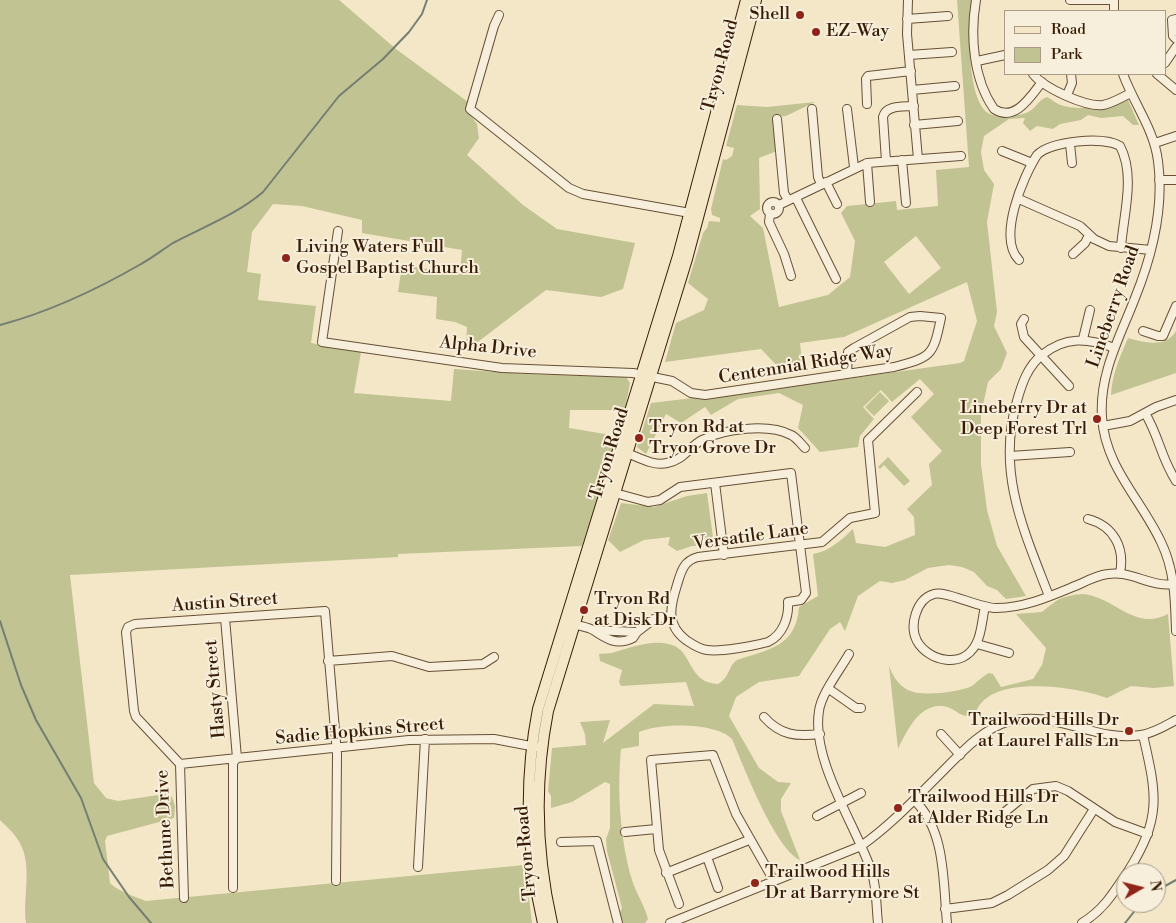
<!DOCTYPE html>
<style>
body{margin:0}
#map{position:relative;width:1176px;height:923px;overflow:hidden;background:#f3e7c8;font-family:"Libre Bodoni",serif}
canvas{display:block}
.legend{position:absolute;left:1004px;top:10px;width:162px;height:65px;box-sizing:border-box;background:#f7efdb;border:1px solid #ab9b86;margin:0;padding:6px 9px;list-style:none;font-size:15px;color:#381d06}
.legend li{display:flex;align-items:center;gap:10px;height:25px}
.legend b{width:25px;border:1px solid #ab9b86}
.north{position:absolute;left:1116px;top:863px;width:50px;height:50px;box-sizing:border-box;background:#f7efdb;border:1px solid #ab9b86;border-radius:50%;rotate:82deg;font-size:14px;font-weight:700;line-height:20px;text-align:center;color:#381d06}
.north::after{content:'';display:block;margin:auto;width:18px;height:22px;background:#8f2418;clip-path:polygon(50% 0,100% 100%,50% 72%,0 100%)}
</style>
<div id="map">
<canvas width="1176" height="923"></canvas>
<ul class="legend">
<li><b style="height:6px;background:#f3e7c8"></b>Road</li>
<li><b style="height:14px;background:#c2c392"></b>Park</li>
</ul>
<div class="north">N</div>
</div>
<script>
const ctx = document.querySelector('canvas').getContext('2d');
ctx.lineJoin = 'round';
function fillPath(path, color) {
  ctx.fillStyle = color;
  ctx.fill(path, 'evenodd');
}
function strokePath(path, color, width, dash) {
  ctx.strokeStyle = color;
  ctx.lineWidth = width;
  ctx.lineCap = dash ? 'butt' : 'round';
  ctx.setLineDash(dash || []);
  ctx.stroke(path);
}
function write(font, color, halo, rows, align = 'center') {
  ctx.font = font + ' "Libre Bodoni",serif';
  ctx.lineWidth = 4;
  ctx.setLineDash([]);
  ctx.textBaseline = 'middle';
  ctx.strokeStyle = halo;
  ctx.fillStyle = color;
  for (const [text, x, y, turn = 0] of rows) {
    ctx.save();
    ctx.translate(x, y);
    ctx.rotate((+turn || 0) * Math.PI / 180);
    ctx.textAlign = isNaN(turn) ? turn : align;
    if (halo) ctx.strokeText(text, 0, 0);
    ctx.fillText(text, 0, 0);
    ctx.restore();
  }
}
const green = new Path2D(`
 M0,0H339L396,49L468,102L466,109L477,124L479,138L467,155L523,205L557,229L635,243L623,289L601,297L546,290L466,351L467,327L455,322L436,319L437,297L398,292L402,265L460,274L462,250L362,233V220L302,206L273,204L252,232L247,272L261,274L258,300L316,306L311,343L361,352L354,393L451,401L454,369L526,374L626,377L630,383L625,410H570L569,428L617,436L582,546L398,554V557L70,575L94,783L106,798L118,801L165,794L172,797L175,806L174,818L107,836L105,841L110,883C116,890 136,897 146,901L525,865L532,923H26C22,895 35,862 16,837C12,831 5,825 0,820Z
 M957,0H972C969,24 966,98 988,113C995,118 1017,116 1026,113C1035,110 1038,100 1047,97C1052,99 1056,104 1061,105C1076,111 1113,107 1128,100L1139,125H1133L1123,116L1101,118L1088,115L1081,120L1060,124L1053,129L1037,126L1030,131L1023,123L1025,118L1009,119L984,136L981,152L984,170L994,184L987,222L997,312L994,326L1007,353L1001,369L988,382L981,414V464L987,510L997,546L1026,596L1006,599L997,590L987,586L974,572L962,567L949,565L928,568L905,580L892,583L880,581L858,596L845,631L840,622L830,629L799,676L759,682L736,697L729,716L759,768L778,782L791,783L781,799V811L800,860C775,849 743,765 732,739C714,722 661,723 639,732V746L621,749C617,790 620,840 632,880C636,893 645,906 648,919L645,923H621L619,914L622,908L607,851L606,839L610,828V784L605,782L572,802L551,808V796L548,791L552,748L586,745L585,734L580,722L610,720L603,743L654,704L694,706L686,682L621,686L619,682L622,670L600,661L599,654C604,653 610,654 615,652C633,647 653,639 672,645C693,652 688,683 718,684C731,676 728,666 737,660C769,649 796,647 799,607L818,596L813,554C830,551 841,540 853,529L856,543L885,547L915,535L914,517L907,509L932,485L929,464L942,451L911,417L934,394L920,379L892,402L881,390L863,407L874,419L860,436L858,447L820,452L798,428L803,405L779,393L738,399L711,415L705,407L681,423L666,414L646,454L637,447L651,403L795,386L960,363L964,361L977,321L967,282L844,337L800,343L803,371L785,374L761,349L665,362L676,323L704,310L708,299L688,283L703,233L707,228L709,221L720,222V218L712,215L711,209L723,159L726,160L732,156L734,148L726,146L737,105L767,107L815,102L786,116L774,117L777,151L759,158L760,209L750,216L763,228L779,307L828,295L850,277L855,241L841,213L847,206L896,201L897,210L938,206L936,170L969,167ZM916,236L941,268L909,294L884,262Z
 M1176,331V373L1111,395C1112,374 1120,357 1128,338C1145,343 1166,348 1176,331Z
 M880,392L889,401L874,416L865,407Z
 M888,457L910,481L904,486L884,465L880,469L878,467Z
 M707,493L714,545L692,546L677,551L668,545L670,537L644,540L620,552L608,540L621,503L654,507L687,496Z
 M1082,594C1114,596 1134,632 1168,614L1174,686L1154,688L1131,686L1107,698C1077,687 990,673 976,712L968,716C961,716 956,711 950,708C922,698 908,729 898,749L889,666C893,676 898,685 908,690C921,697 957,692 970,687C977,683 981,677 989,673L993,674L1001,687L1033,679L1042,665L1046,648L1016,614L1042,612C1057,600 1060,596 1082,594Z`);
const stream = new Path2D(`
 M0,325C49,312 96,290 141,264C152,258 162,250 173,243C203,227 236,215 263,192L339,96L383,59L409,32L422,14L427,0
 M0,621L21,685L36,720L81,798L103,859L129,897L151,923
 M1156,891L1176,880
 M1125,923L1141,903`);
const minor = new Path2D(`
 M908,0L907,34L918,159
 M976,0C970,35 973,79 994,109C1015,123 1031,96 1042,82
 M1070,0H1112
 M1114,0V11
 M499,15L494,26L470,109L569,188L583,194L690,213
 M907,19L948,16
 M1176,19L1172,20L1173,36L1176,39
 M909,55L952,52
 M977,61L1005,55
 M1165,63L1176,47
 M1033,74C1044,88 1085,107 1103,105C1113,103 1122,97 1131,93
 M1123,74C1134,104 1154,129 1158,161C1164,206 1152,256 1135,298C1120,337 1099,374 1102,417C1105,467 1141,499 1161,542C1175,571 1175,600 1176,631
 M1157,74L1176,90
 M912,90L955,86
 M1067,95L1072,83L1071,74
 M867,104L866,79L868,76L911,71
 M812,109L818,177L821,184
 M847,109L854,167
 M777,119L784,193L788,200
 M914,125L958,121
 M1155,143L1176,136
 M1070,144L1072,163
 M1002,151L1032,163
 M902,160L906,203
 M886,161L883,117C886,105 902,107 914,106
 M867,163L870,202
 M1159,180H1176
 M826,182L837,204
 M796,198L836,279
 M1019,199L1080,226L1094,239L1109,246L1151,250
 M767 208a6 6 0 1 1 12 0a6 6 0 1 1-12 0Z
 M779,205L867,163L961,156
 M770,214L769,222L784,254L791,276
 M338,231L322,342L502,368L633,373L672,381L691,393L705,395L894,367C932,357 933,356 941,318L920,316L910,317L854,348L848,352L847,374
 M1073,254L1085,243L1089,235
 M1019,260C997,238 1023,177 1037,155C1051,141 1103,136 1120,146C1136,176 1123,216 1121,248
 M1024,319L1021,324L1024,337L1069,386
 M1143,331L1158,336H1163L1176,306
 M1083,339L1090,310
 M1145,413C1159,436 1161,458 1176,481
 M1103,426L1130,421L1156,407L1176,400
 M627,453C640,458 653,466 667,463C684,460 689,447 702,440C724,429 768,423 791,435C796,437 801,444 805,448
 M1010,456L1070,452
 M715,483L724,555
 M615,493L648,502L660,500L680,487L791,473L806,593L801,600L788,602C789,617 783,635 768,642C753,646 721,652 707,650C699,649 692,644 686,640C666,625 670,607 677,585C681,572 683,561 698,557L822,542L850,518L875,513L868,440L917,392
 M1088,519C1114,526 1125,548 1120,573
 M1049,596C1024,531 996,472 1017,401C1022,383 1028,366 1042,355C1065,336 1088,338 1114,348
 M985,607C982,618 982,634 976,644C963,669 929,662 917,641C909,626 916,599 934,594C945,590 979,608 996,608C1026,608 1053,595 1080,584C1088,580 1099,575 1108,574C1131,570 1151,588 1175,584
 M225,618L237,758L233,763V888
 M574,624C579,626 588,627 593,630C606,639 617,646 633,638L637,632L654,619L671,616
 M593,630L637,632
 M977,644L1009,653
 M849,654C840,670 821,694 819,711C811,760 855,824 871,870C877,886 876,906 878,923
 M328,661L392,656L429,667L483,664L494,657
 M829,689L856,708H861
 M764,717C780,735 796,737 820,734
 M941,734L960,755
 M180,764L409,740L494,739L536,747
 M914,800C946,830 943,882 947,923
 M1006,811L1033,789L1056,786L1068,791L1115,822L1148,834
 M817,816L861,793
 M625,832L656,829
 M561,842L597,841L618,923
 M707,857L718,888
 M418,867L425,739
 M666,873L749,840
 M1127,873C1162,818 1157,796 1143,735
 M184,898L180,764L136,717L134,711L126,632L128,627L135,624L325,611L337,754L336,881
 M679,904L659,850L651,760L713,755L736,814L774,881
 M945,909L992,903L1008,895L1048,870L1064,856L1094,809
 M670,923L861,846C891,825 916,798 942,772C961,753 981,730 1007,722C1054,708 1095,743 1141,735C1154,733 1165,726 1176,720
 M1082,923C1103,910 1113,894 1126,874`);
const major = new Path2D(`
 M543,923C526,852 524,781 538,709L678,256L746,0
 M552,923C536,853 534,783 548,711L687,259L756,0`);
const markers = [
 [800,15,5,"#8f2418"],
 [816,32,5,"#8f2418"],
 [286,258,5,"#8f2418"],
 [1097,419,5,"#8f2418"],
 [639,438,5,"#8f2418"],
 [584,610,5,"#8f2418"],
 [1129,731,5,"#8f2418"],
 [898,808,5,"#8f2418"],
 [755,883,5,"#8f2418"]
];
const poiNames = [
 ["Shell",790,15,"right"],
 ["EZ-Way",826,32],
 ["Living Waters Full",296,248],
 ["Gospel Baptist Church",296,269],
 ["Lineberry Dr at",1087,409,"right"],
 ["Deep Forest Trl",1087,430,"right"],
 ["Tryon Rd at",649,428],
 ["Tryon Grove Dr",649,449],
 ["Tryon Rd",594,600],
 ["at Disk Dr",594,621],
 ["Trailwood Hills Dr",1119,721,"right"],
 ["at Laurel Falls Ln",1119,742,"right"],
 ["Trailwood Hills Dr",908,798],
 ["at Alder Ridge Ln",908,819],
 ["Trailwood Hills",765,873],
 ["Dr at Barrymore St",765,894]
];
const streetNames = [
 ["Tryon Road",721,66,-75],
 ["Lineberry Road",1114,307,-71],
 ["Alpha Drive",488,348,6],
 ["Centennial Ridge Way",806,365,-9],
 ["Tryon Road",610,454,-73],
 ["Versatile Lane",751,537,-8],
 ["Austin Street",225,603,-4],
 ["Hasty Street",216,689,-95],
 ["Sadie Hopkins Street",360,732,-5],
 ["Bethune Drive",166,829,-93],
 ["Tryon Road",527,853,-95]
];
fillPath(green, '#c2c392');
strokePath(stream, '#747e73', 2);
strokePath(minor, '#675036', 10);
strokePath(major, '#381d06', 12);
strokePath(minor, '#f7efdb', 8);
strokePath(major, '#f3e7c8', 10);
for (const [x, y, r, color] of markers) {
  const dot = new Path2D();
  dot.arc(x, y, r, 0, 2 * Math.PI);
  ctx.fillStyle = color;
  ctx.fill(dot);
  strokePath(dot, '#f7efdb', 2);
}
write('18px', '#381d06', '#f7efdb', poiNames, 'left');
write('18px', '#381d06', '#f7efdb', streetNames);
</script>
